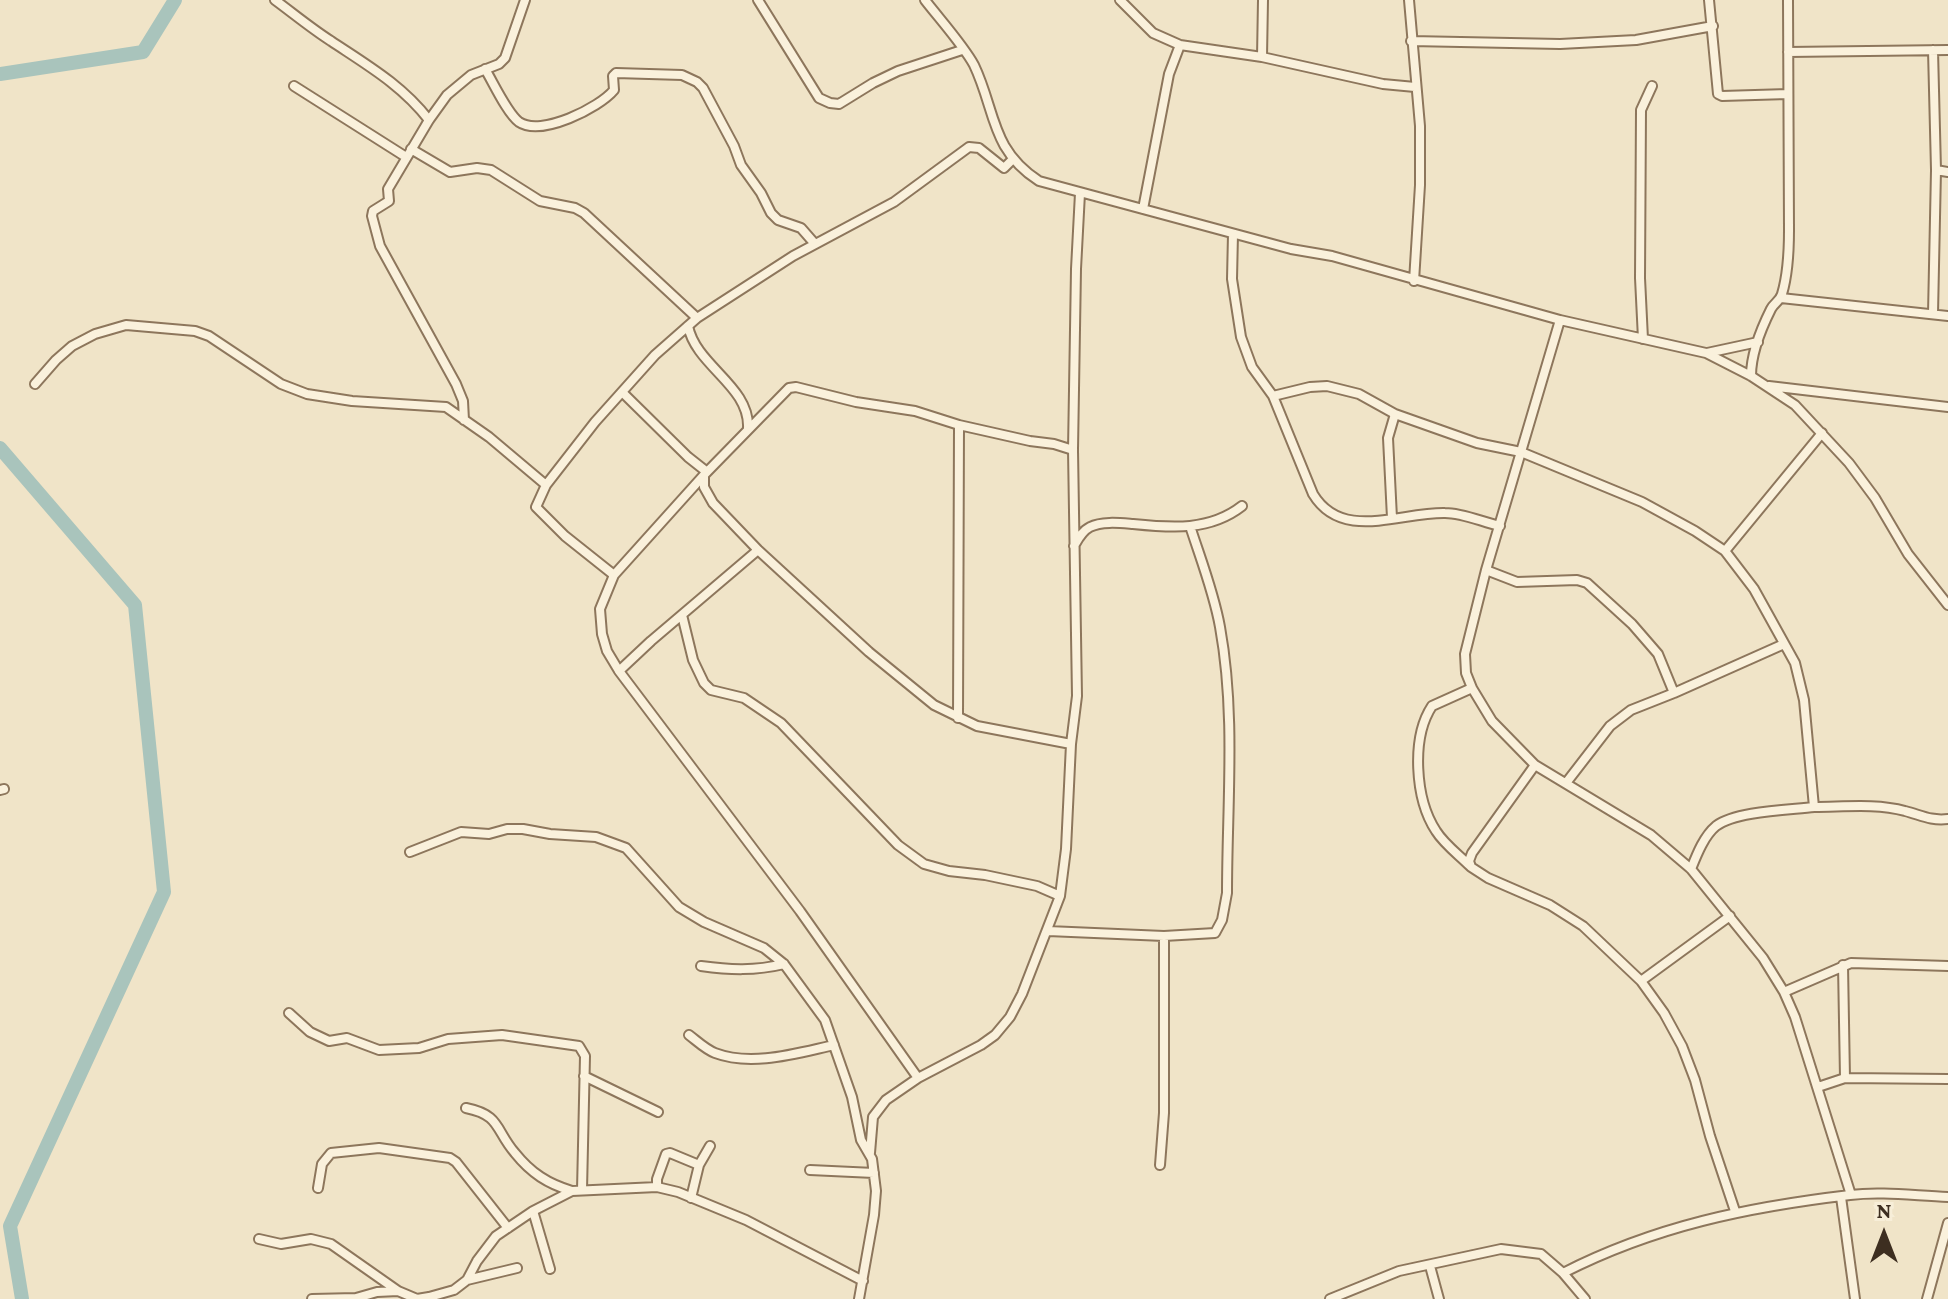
<!DOCTYPE html>
<style>
body{margin:0}
#map{position:relative;width:1948px;height:1299px;overflow:hidden;background:#f0e4c8;font-family:"Crimson Pro",serif}
canvas{display:block}
.north{position:absolute;left:1844px;top:1195px;width:80px;height:80px;-webkit-text-stroke:6px #f7eed8;paint-order:stroke;rotate:0deg;font-size:22px;font-weight:700;line-height:32px;text-align:center;color:#3d2e20}
.north::after{content:'';display:block;margin:auto;width:28px;height:36px;background:#3d2e20;clip-path:polygon(50% 0,100% 100%,50% 72%,0 100%)}
</style>
<div id="map">
<canvas width="1948" height="1299"></canvas>
<div class="north">N</div>
</div>
<script>
const ctx = document.querySelector('canvas').getContext('2d');
ctx.lineJoin = 'round';
function strokePath(path, color, width, dash) {
  ctx.strokeStyle = color;
  ctx.lineWidth = width;
  ctx.lineCap = dash ? 'butt' : 'round';
  ctx.setLineDash(dash || []);
  ctx.stroke(path);
}
const river = new Path2D(`
 M0,74L143,52L175,0
 M0,448L135,605L164,892L10,1226L22,1299`);
const minor = new Path2D(`
 M275,0C294,14 312,29 331,41C367,65 402,85 429,120
 M758,0L819,98L830,103L839,104L873,83L898,71L962,50
 M925,0C938,17 964,46 974,65C996,111 990,149 1039,181L1291,249L1332,256L1560,320L1706,353L1751,376L1795,405L1849,463L1875,498L1908,554L1948,605
 M1120,0L1153,33L1180,45L1262,57L1383,84L1415,87
 M1409,0L1420,126V185L1414,281
 M1709,0L1718,94L1722,96L1788,94
 M1411,41L1560,44L1636,40L1713,26
 M1933,50L1936,170L1933,314
 M1788,52L1948,50
 M1262,57L1263,0
 M485,69C493,82 507,113 519,122C541,137 599,108 614,90L613,76L616,73L682,75L697,82L703,88L734,146L741,165L761,193L771,213L778,220L801,228L815,244
 M294,86L406,157
 M411,149L450,172L477,168L491,170L540,201L575,208L584,213L697,318
 M1936,170L1948,172
 M1143,209L1169,74L1180,45
 M1233,234L1232,279L1241,337L1252,367L1273,396L1313,494C1342,542 1400,512 1445,513C1463,513 1482,522 1500,526
 M1781,298L1948,316
 M1560,320L1486,570L1465,654L1466,673L1472,688L1492,721L1535,765L1651,835L1691,869L1763,958L1784,992L1795,1017L1851,1195
 M688,326C696,366 750,386 748,428
 M1643,339L1640,278L1641,110L1652,86
 M1707,353L1758,342
 M1751,376C1751,354 1761,329 1771,309C1774,303 1780,301 1782,294C1788,274 1789,251 1789,230L1788,0
 M35,384L56,360L72,346L95,334L126,325L195,331L209,336L281,384L307,394L352,401L446,407L489,437L546,485
 M1769,386L1948,407
 M622,392L688,457L707,472
 M1273,396L1310,387L1327,386L1359,394L1395,414L1477,443L1521,452L1642,502L1695,531L1725,551L1754,589L1795,663L1804,700L1814,807C1843,807 1876,803 1905,811C1921,815 1930,821 1948,819
 M464,420L463,401L456,384L380,246L372,216L373,211L389,201L388,189L429,120L447,95L471,75L499,64L505,58L525,0
 M704,476V487L713,503L758,550L869,652L934,705L977,726L1071,744
 M1392,518L1388,438L1395,414
 M1074,546C1078,539 1082,531 1090,527C1102,521 1120,523 1133,524C1172,528 1210,531 1242,506
 M1725,551L1822,433
 M1486,570L1517,582L1577,580L1587,583L1632,624L1658,654L1674,693
 M614,575L565,536L536,507L546,485L595,422L655,355L697,318L793,256L894,202L969,147L979,148L1004,168L1013,159
 M682,615L693,660L704,683L711,690L744,698L781,723L898,845L924,864L949,871L985,875L1037,886L1060,896
 M619,671L651,641L758,550
 M958,718L959,425
 M1535,765L1472,853L1469,861L1471,867L1488,878L1550,905L1583,926L1641,981L1664,1013L1682,1046L1695,1080L1710,1136L1735,1211
 M1566,783L1610,726L1631,710L1674,693L1784,644
 M0,790L4,789
 M410,852L461,832L489,834L507,829H523L550,834L596,837L626,848L679,907L704,922L764,948L784,964L825,1020L852,1097L861,1140L872,1159L876,1191L874,1215L859,1299
 M1470,866C1459,855 1444,844 1436,831C1415,799 1411,738 1432,706L1472,688
 M1691,869C1697,854 1704,836 1716,826C1736,811 1789,810 1814,807
 M1048,931L1164,936V1113L1160,1165
 M1164,936L1215,933L1222,920L1227,893C1227,805 1236,715 1220,627C1214,593 1201,560 1190,526
 M1843,965L1845,1078
 M701,966C730,970 755,971 784,964
 M1641,981L1730,916
 M1784,992L1851,963L1948,966
 M289,1013L310,1032L329,1041L347,1038L379,1050L419,1048L448,1039L502,1035L579,1046L585,1056L582,1190
 M689,1035C697,1041 705,1049 715,1053C752,1067 797,1053 834,1045
 M584,1076L658,1112
 M918,1078L800,911L619,671L607,651L602,634L600,609L614,575L704,475L789,388L796,387L856,402L915,411L959,425L1030,441L1054,444L1073,450
 M1818,1087L1845,1078L1948,1079
 M466,1108C501,1115 495,1130 515,1153C531,1173 548,1184 572,1191
 M870,1153L873,1117L886,1100L918,1078L981,1045L995,1035L1010,1017L1022,994L1060,896L1066,849L1071,744L1077,696L1073,450L1076,269L1080,193
 M810,1170L874,1173
 M657,1187V1179L666,1154L670,1153L699,1165
 M318,1188L322,1164L331,1153L379,1148L450,1158L456,1162L508,1228
 M1841,1197L1855,1299
 M691,1198L699,1165L710,1146
 M533,1211L550,1269
 M259,1239L281,1244L311,1239L331,1244L398,1291L417,1299L429,1297L454,1290L467,1280L477,1261L496,1236L533,1211L572,1191L657,1187L678,1192L746,1220L863,1281
 M1430,1266L1439,1299
 M1563,1273L1585,1299
 M467,1280L517,1268
 M312,1299L356,1298L377,1292L398,1291
 M1330,1299L1399,1271L1501,1249L1541,1254L1563,1273C1655,1226 1748,1207 1850,1195C1882,1191 1916,1196 1948,1197
 M1927,1299L1948,1223`);
strokePath(river, '#a9c4bc', 14);
strokePath(minor, '#8d765c', 12);
strokePath(minor, '#faf1dc', 8);
</script>
